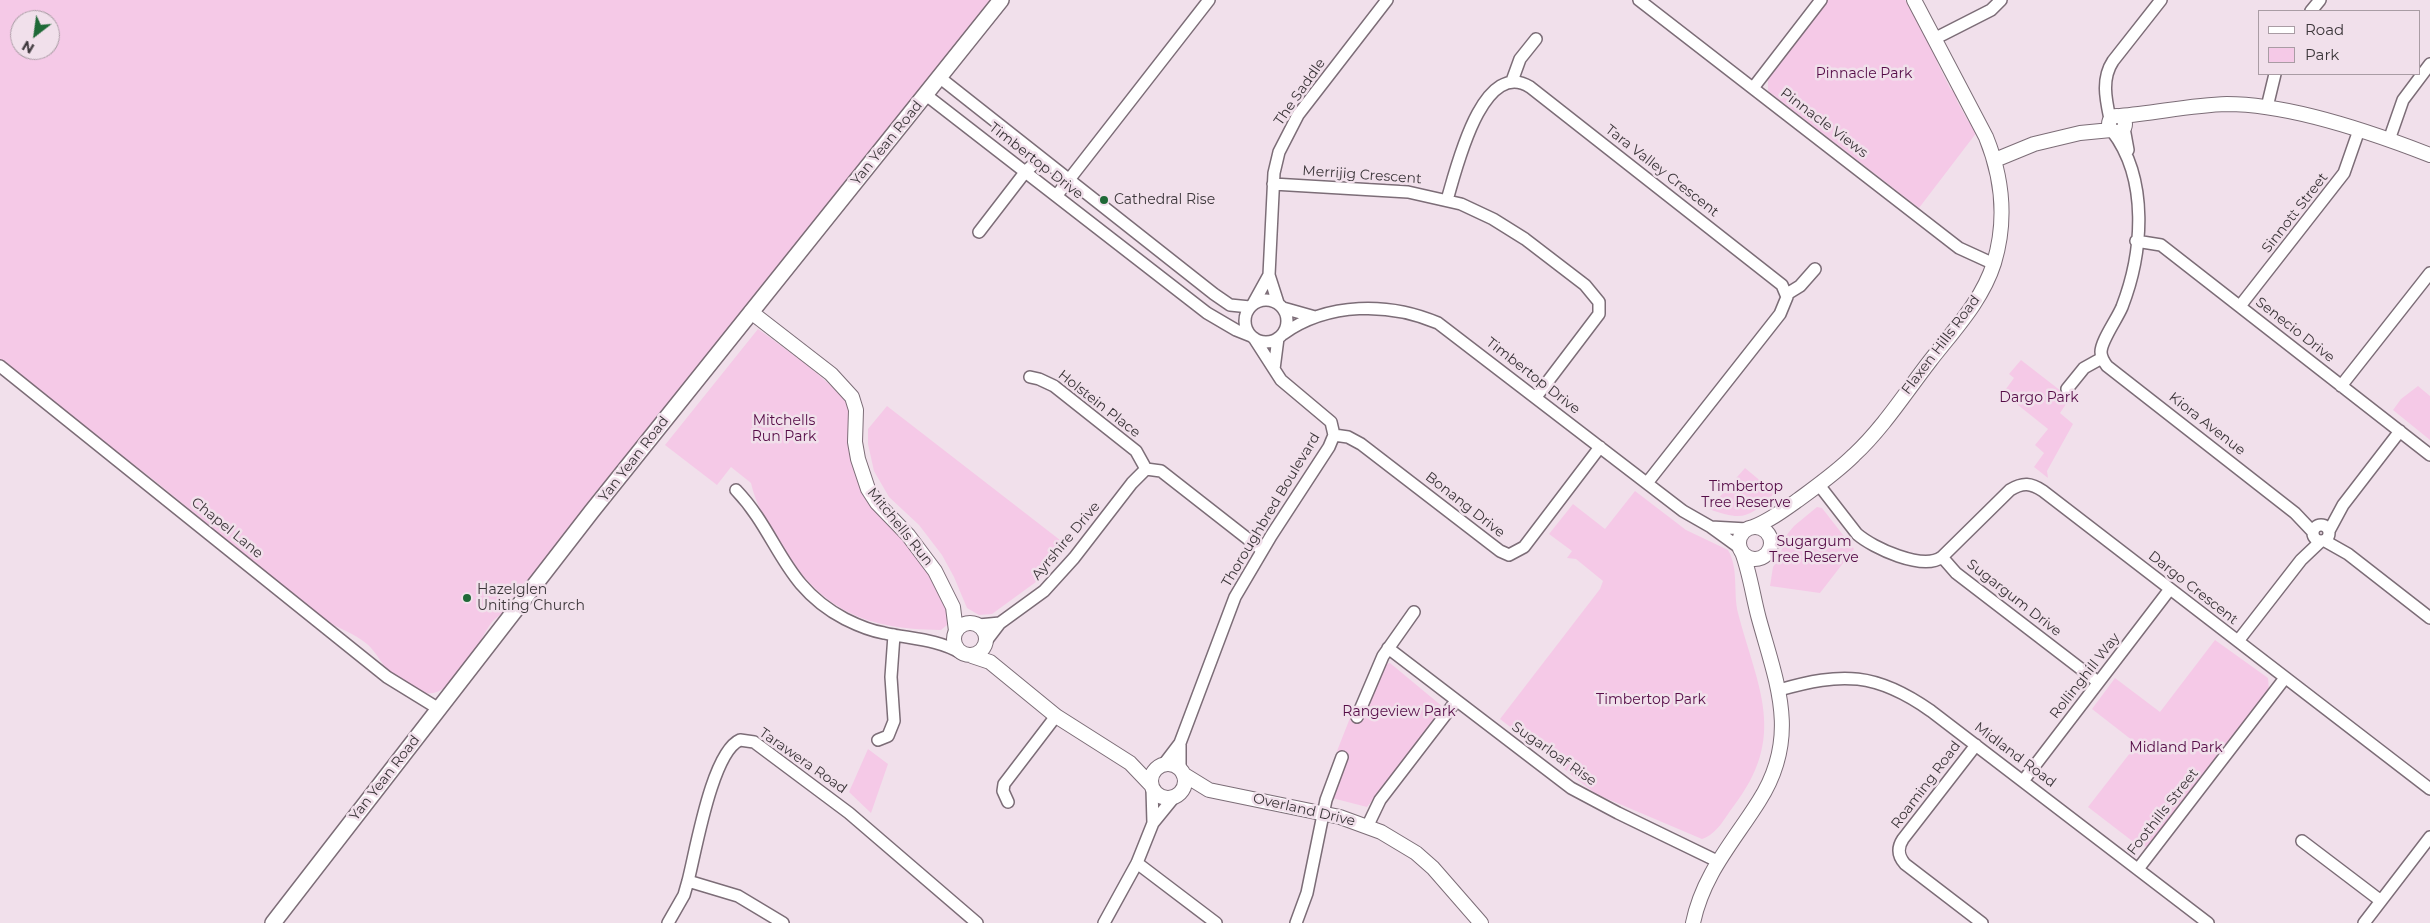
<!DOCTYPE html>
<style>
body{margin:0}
#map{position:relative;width:2430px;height:923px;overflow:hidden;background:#f1e0eb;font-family:Montserrat,sans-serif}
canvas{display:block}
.legend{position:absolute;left:2258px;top:10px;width:162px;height:65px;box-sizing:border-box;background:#f1e0eb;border:1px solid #a99ca4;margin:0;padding:6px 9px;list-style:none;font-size:15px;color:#3c363a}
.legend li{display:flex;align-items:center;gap:10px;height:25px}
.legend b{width:25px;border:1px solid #a99ca4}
.north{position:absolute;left:10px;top:10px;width:50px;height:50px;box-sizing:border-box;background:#f1e0eb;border:1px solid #a99ca4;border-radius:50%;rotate:210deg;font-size:14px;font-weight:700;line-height:20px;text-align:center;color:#3c363a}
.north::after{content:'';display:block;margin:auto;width:18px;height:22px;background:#1f6937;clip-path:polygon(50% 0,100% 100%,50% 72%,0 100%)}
</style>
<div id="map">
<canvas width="2430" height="923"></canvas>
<ul class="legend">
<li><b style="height:6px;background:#fff"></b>Road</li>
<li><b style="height:14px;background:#f5c9e7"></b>Park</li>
</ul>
<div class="north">N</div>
</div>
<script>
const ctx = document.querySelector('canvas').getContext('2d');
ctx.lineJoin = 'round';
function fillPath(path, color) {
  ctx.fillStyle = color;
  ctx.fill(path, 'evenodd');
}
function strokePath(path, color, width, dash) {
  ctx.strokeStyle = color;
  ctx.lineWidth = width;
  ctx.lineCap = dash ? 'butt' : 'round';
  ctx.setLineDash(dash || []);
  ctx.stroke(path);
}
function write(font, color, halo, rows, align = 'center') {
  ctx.font = font + ' Montserrat,sans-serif';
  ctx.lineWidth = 5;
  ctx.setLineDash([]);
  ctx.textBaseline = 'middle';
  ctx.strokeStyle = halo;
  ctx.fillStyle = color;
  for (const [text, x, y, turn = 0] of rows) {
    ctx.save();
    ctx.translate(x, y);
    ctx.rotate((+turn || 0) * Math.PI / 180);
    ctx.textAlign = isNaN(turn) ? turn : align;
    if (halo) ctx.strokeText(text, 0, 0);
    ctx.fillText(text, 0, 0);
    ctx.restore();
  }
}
const green = new Path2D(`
 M0,0H993L762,285L517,598L501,594L500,597L509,607C505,613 497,616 492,622C477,642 453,704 420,692C410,689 394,678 388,671C380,661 376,652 367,644C353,632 338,629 324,619L155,481L0,361ZM20,20H50V50H20Z
 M1828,0H1905L1938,56L1937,62L1951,90L1956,91L1957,101L1968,121L1972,123L1977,132L1919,208L1768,91V79Z
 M758,329C777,343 847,391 851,412C855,437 845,463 861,486C873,503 890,518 903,535C923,561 938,590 953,620L941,630C860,629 818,608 777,538C765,519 756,505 751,483L731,467L717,485L665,445Z
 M2021,360L2070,398L2060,413L2073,424L2047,471L2048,478L2034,467L2044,453L2035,445L2048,429L2003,393L2014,378L2009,374Z
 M2418,386L2430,396V440L2393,410L2401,399Z
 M887,406L1069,547L1040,579L992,614L979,615L967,608L954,577L942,555L919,525L889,497L874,471L868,444V429Z
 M1745,468L1775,493C1750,517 1744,522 1709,509Z
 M1635,491L1686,530L1728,550C1739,569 1733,592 1738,613C1758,689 1788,736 1733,807C1724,819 1717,834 1702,839L1596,794L1500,719L1600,589L1603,581L1576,559L1567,558L1572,551L1549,534L1573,504L1605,529Z
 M1817,507L1822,508L1854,549L1820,593L1770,586L1773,567L1780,556L1785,537L1794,526Z
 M2215,640L2268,678L2269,690L2150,846L2140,847L2088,807L2137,744L2092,709L2115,678L2160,712Z
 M1390,663L1443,707L1441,711L1367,807L1332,798L1347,757L1337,751L1350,718L1361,722L1384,665Z
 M868,749L888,764L871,813L849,792Z`);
const minor = new Path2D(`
 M1639,0L1959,248L1994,264
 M2311,11L2320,0
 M1934,39L1991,10L2001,0
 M939,77L1214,294L1230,305L1250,307
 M1512,81L1520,59L1536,39
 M1753,88L1821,0
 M926,95L1207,313L1236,330L1251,336
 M2267,107L2275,74
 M2110,119C2106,100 2101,79 2113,61L2161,0
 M2124,128L2128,150
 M2112,131C2149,179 2143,253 2122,307C2117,319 2101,341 2101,352C2101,357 2104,362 2107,366L2295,513L2313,532
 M2389,140L2403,100L2430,64
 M1273,184L1408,192L1461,204L1493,219L1525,239L1585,285L1599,302V314L1536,397
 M1057,195L1209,0
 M1447,200C1456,170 1482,57 1530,87L1782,285L1787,297L1780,314L1647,483
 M979,232L1026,171L1041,158
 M2136,241L2161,245L2430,455
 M1787,294L1800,286L1815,269
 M1245 321a21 21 0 1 1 42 0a21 21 0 1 1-42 0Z
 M1278,303L1269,275L1274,173L1279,152L1298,115L1387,0
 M1253,304L1269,275
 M2240,306L2344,173L2359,130
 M1283,308L1315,317
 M1283,334C1328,302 1389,302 1438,323L1683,511L1711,527L1740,548
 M0,366L387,677L439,709
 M1274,369L1278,338
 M1030,377L1039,379L1054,386L1136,451L1146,469L1161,471L1262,550
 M2341,386L2430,273
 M2067,389L2084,368L2102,358
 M1334,435L1348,437L1361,444L1500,551L1509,555L1524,547L1600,447
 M1819,485L1857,534C1873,548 1923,571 1942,557L1956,573L2098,682
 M736,490C779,535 782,586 845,619C857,625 871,631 884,633C911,639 937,639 961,653
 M2313 533a8 8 0 1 1 16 0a8 8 0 1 1-16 0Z
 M1711,527L1747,529
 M2329,531L2343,505L2400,431
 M2325,541L2348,554L2430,618
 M1942,557L2010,490C2023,482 2031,483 2043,491L2430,789
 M979,625L1000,623L1044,591L1074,558L1132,483L1146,469
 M987,640L1000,623
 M2238,641L2301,560L2321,541
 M1388,648L1571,788L1618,813L1717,861
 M1779,690C1842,672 1876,672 1931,711L2208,923
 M1357,717L1383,656L1414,612
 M878,740L888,736L894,721L891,677L894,635
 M1976,745L1903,839C1897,848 1898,856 1905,864L1982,923
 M1164,764L1180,743L1235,597L1271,536L1329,447L1334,435L1331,422L1281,380L1254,338
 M1180,769V745
 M2023,781L2170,589
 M1152,789L1153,823
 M1008,802L1003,791L1004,784L1056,716
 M1368,825L1380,800L1456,701
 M2302,841L2381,901
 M1137,863L1216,923
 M2138,869L2285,678
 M688,881L738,896L783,923
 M668,923L684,895L688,881C696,850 712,752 740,740L754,742L849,813L977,923
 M1104,923L1137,863L1153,823L1175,796
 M1296,923L1307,893L1326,800L1342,757
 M2364,923L2430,837`);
const tertiary = new Path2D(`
 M2109 124a8 8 0 1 1 16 0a8 8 0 1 1-16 0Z
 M2120,116C2156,113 2191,105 2227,104C2290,104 2371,132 2430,155
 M1995,160L2034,144L2080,133L2111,130
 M751,312L831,374L852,397L856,410L855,442L858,459L868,489L877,503L908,535L935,571L953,607L956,631
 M1753,527C1769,521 1784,510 1798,500C1817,486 1837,472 1854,455C1883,428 1906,392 1930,361C1954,330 1982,301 1994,263C2007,220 2003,179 1986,137L1914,0
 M1739 543a16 16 0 1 1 32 0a16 16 0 1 1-32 0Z
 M954 639a16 16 0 1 1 32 0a16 16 0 1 1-32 0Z
 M972,656L990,662L1056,716L1130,763L1151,785
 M1151 781a17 17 0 1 1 34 0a17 17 0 1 1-34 0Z
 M1183,774L1209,790L1340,817L1381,832L1416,853L1433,868L1481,923
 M1693,923C1703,874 1734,841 1759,801C1800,737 1777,684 1759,619C1753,597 1750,573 1742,552`);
const secondary = new Path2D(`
 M273,923L592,511L1001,0`);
const markers = [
 [1104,200,5,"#1f6937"],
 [467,598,5,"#1f6937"]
];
const parkNames = [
 ["Pinnacle Park",1864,74],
 ["Dargo Park",2039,398],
 ["Mitchells",784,421],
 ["Run Park",784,437],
 ["Timbertop",1746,487],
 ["Tree Reserve",1746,503],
 ["Sugargum",1814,542],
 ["Tree Reserve",1814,558],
 ["Timbertop Park",1651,700],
 ["Rangeview Park",1399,712],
 ["Midland Park",2176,748]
];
const streetNames = [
 ["The Saddle",1300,92,-55],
 ["Pinnacle Views",1824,123,37],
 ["Yan Yean Road",887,143,-51],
 ["Timbertop Drive",1036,161,38],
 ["Tara Valley Crescent",1662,171,38],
 ["Merrijig Crescent",1362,175,4],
 ["Sinnott Street",2295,213,-52],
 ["Senecio Drive",2295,330,38],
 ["Flaxen Hills Road",1941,345,-53],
 ["Timbertop Drive",1533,376,38],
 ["Holstein Place",1099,404,38],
 ["Kiora Avenue",2207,424,38],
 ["Yan Yean Road",634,459,-52],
 ["Bonang Drive",1465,505,38],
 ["Thoroughbred Boulevard",1271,510,-59],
 ["Mitchells Run",900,527,51],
 ["Chapel Lane",227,528,39],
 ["Ayrshire Drive",1066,541,-50],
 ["Dargo Crescent",2193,588,38],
 ["Sugargum Drive",2014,598,38],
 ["Rollinghill Way",2085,676,-52],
 ["Sugarloaf Rise",1554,754,35],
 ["Midland Road",2015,755,37],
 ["Tarawera Road",803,761,35],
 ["Yan Yean Road",385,778,-52],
 ["Roaming Road",1926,785,-53],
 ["Overland Drive",1304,810,13],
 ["Foothills Street",2163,812,-52]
];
const poiNames = [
 ["Cathedral Rise",1114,200],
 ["Hazelglen",477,590],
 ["Uniting Church",477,606]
];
fillPath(green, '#f5c9e7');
strokePath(minor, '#7c6d77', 14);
strokePath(tertiary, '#7c6d77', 16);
strokePath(secondary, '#7c6d77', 18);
strokePath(minor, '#fff', 11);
strokePath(tertiary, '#fff', 14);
strokePath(secondary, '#fff', 15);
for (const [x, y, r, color] of markers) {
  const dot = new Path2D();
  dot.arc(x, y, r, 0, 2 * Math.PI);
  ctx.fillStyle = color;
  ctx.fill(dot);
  strokePath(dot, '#f1e0eb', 2);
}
write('14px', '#550c47', '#f1e0eb', parkNames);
write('14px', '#3c363a', '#f1e0eb', streetNames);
write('14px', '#3c363a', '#f1e0eb', poiNames, 'left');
</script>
